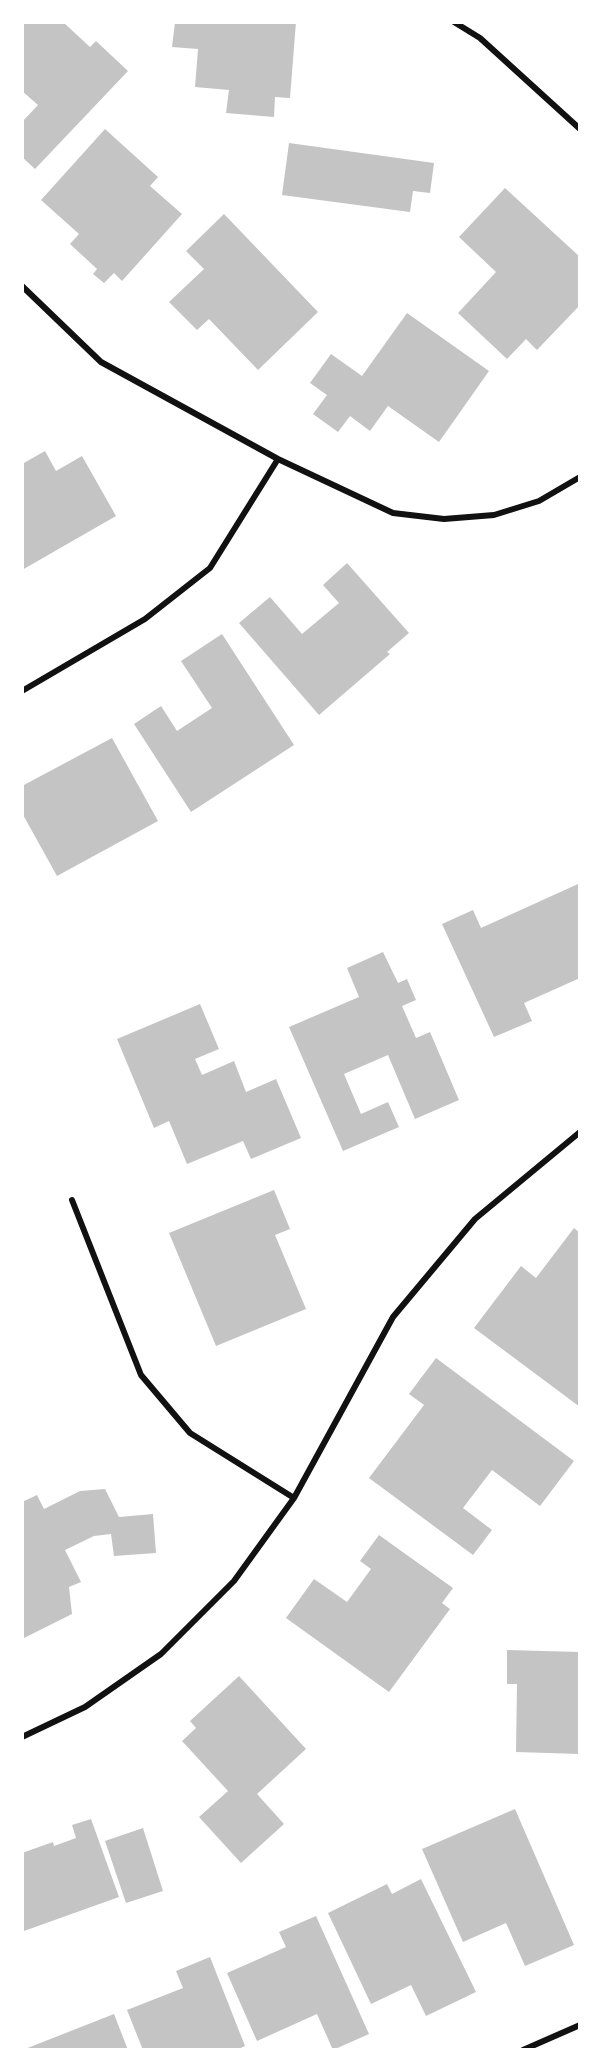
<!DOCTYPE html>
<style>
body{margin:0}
#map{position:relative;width:602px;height:2072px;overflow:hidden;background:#fff;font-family:"Sofia Sans Condensed",sans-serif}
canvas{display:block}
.frame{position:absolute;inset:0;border:24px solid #fff;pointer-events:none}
</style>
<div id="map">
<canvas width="602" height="2072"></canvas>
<div class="frame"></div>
</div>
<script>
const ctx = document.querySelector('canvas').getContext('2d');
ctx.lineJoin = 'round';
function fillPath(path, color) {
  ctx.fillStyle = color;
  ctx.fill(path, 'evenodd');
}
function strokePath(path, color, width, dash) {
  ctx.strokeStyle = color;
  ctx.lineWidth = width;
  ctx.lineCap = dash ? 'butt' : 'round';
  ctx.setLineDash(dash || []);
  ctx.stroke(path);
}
const building = new Path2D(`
 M22,22H63L90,47L96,41L128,71L35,169L22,157V122L38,105L22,91Z
 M175,22H296L290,98L275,97L274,117L226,113L229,90L195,87L198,49L172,47Z
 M105,129L158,177L150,186L182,214L122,281L114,273L104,283L93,274L97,269L70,244L79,234L41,200Z
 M289,143L434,163L430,193L413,191L410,212L282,195Z
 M505,188L580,257V305L537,350L526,339L507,359L458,313L496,272L459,237Z
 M224,214L318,312L258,370L209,319L197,330L169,302L204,269L186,251Z
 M407,313L489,371L439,442L388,406L370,431L350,416L338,432L313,414L327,395L310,383L331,354L362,376Z
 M45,451L56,471L82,456L116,516L22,570V464Z
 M347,563L409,633L387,652L390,654L319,715L239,623L270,597L302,634L339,603L323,585Z
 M222,634L294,745L191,812L134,724L161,706L177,731L212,708L181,661Z
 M112,738L158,821L57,876L22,813V786Z
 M578,884L580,978L524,1003L532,1021L494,1037L442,924L473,910L481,928Z
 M383,952L398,983L407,979L416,1000L402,1006L416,1038L430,1032L459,1100L415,1119L388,1055L344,1074L361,1114L388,1102L399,1127L343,1151L289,1027L359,997L347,968Z
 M200,1004L219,1049L195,1059L202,1075L234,1061L246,1092L276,1079L301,1138L251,1159L243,1141L187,1164L169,1121L154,1128L117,1039Z
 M274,1190L290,1229L275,1235L306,1309L216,1346L169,1233Z
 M574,1228L580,1233V1407L474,1328L521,1266L536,1278Z
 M436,1358L574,1461L540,1506L492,1470L463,1508L492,1530L473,1555L369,1478L424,1405L409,1394Z
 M105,1489L119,1517L153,1514L156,1553L114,1556L111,1534L94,1536L65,1550L81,1582L69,1587L72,1614L22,1639V1502L37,1495L44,1509L80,1491Z
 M379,1535L453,1588L442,1603L450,1609L389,1692L286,1618L314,1579L347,1602L371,1569L360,1561Z
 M507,1650L580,1652V1754L516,1752L517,1684H507Z
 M239,1676L306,1749L257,1794L284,1824L241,1863L199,1817L228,1791L182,1741L196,1728L190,1721Z
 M515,1809L574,1945L525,1966L506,1923L463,1942L422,1849Z
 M91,1819L119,1897L24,1931L22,1853L53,1842L54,1846L76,1838L72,1825Z
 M143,1828L163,1891L126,1903L105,1841Z
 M421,1879L476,1992L426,2016L411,1985L371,2004L328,1913L387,1884L392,1894Z
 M316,1916L369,2034L333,2050L317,2014L257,2041L227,1973L286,1947L279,1932Z
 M210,1957L245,2046L236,2050H143L127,2010L183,1988L176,1971Z
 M114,2014L128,2050H25V2049Z`);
const minor = new Path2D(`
 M454,22L480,38L580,129
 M22,286L101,362L278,459L393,513L444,519L494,515L539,501L580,477
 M22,691L145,619L210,568L278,459
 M72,1200L141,1375L190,1433L294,1498
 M22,1737L85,1707L161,1654L234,1581L294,1498L393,1317L475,1219L580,1132
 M523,2050L580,2025`);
fillPath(building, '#c4c4c4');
strokePath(minor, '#111', 6);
</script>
